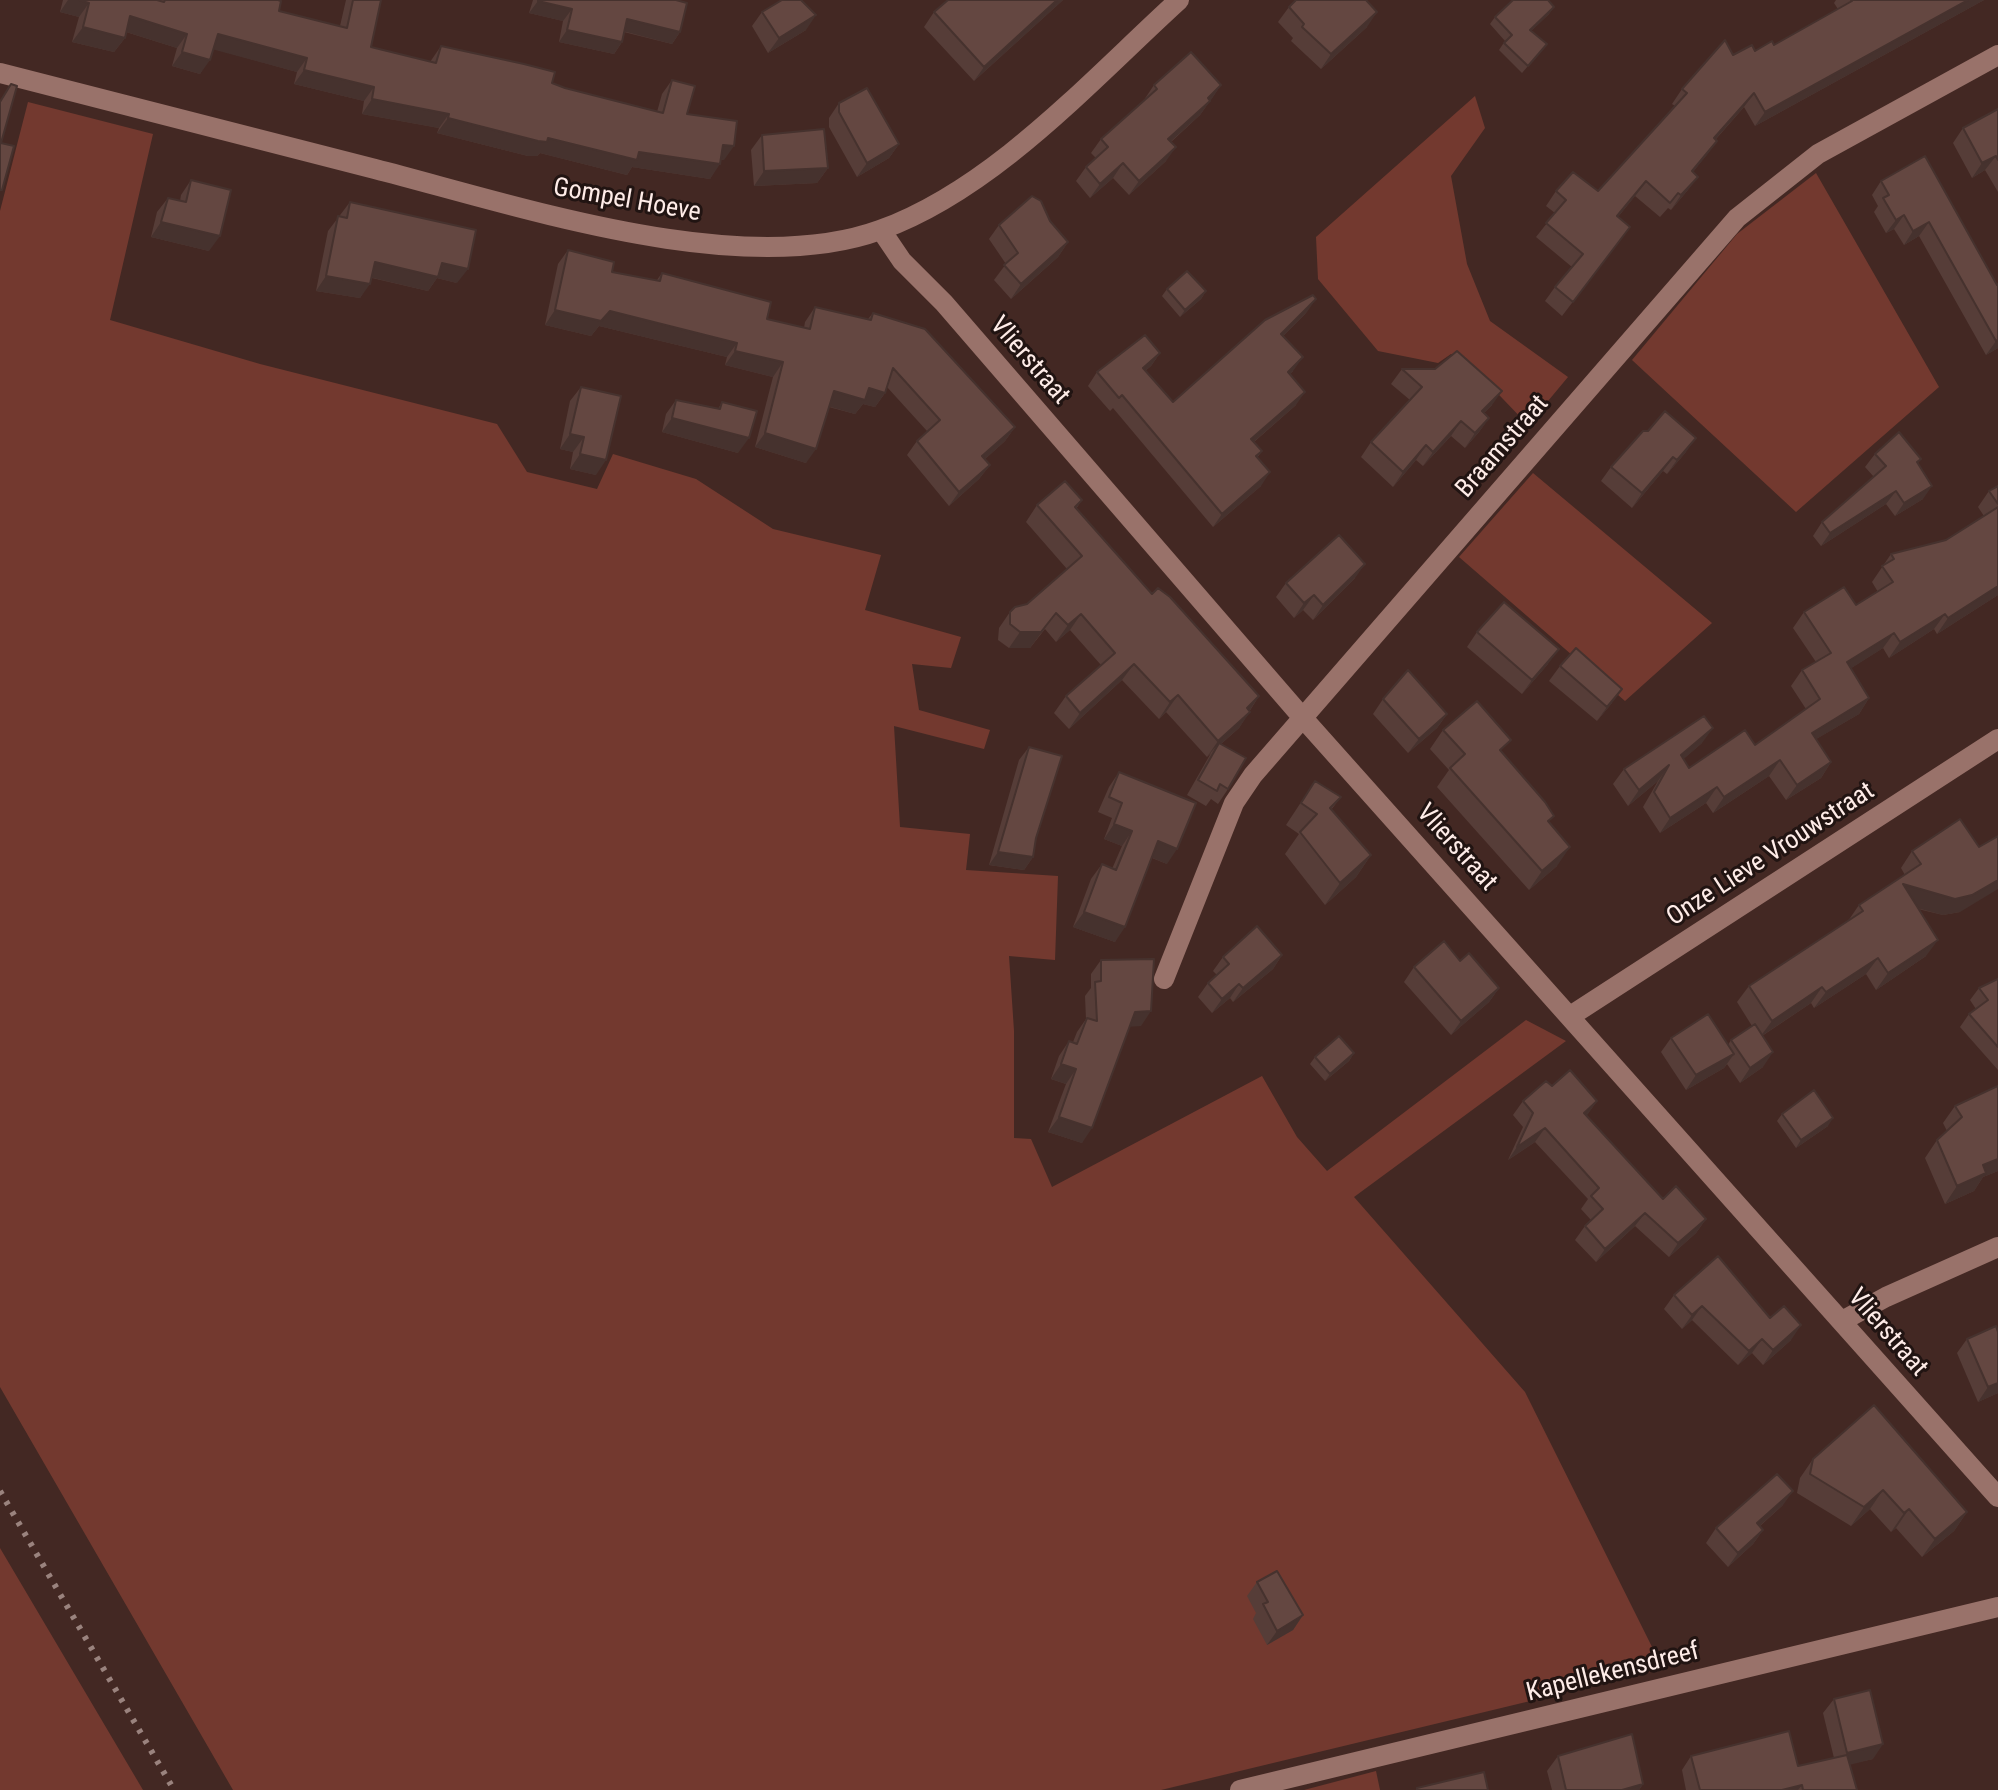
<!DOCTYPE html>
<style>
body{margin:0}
canvas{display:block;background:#432823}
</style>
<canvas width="1998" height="1790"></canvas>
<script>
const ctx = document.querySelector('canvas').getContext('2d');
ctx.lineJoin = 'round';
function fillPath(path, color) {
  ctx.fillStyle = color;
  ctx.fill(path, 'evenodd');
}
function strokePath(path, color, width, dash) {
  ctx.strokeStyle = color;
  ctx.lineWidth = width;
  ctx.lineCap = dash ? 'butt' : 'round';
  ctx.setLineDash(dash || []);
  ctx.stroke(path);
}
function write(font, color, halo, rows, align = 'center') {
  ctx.font = font + ' "Roboto Condensed",sans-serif';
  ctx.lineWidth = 6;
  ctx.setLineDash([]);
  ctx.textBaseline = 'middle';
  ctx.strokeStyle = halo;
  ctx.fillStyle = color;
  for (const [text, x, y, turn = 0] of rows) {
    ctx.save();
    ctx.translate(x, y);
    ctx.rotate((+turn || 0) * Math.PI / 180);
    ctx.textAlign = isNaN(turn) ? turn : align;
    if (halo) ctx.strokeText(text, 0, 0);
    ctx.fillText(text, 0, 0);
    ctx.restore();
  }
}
const green = new Path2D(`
 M1475,96L1485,128L1451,176L1467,264L1490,321L1568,377L1528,425L1478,373L1451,354L1438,363L1378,351L1318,279L1316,237Z
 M28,102L153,134L110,320L260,364L497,424L527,472L597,489L613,454L696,479L773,529L881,555L865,610L961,637L951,668L912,664L919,710L990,730L984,749L894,726L900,827L970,834L966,870L1058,876L1055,960L1009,956L1014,1031V1138L1031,1139L1052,1187L1262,1076L1297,1137L1327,1171L1526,1020L1566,1041L1354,1197L1525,1392L1663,1669L1161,1790H233L0,1387V211Z
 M1816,173L1939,387L1796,512L1632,360L1737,234Z
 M1533,473L1712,623L1625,701L1459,557Z
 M0,1548L143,1790H0Z
 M1376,1771L1380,1790H1304Z`);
const minor = new Path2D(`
 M0,73C125,105 250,137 375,169C516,205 740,281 880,230C994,189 1091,80 1179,0
 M881,230L902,261L944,303L1302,717L1998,1497
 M1164,979L1234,803L1253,775L1737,218L1818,154L1998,55
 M1572,1015L1998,739
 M1842,1321L1886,1297L1998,1247
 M1240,1790L1998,1607`);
const rail = new Path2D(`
 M0,1491L174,1790`);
const wall = new Path2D(`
 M63,0H278L279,11L340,26L346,0H381L371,47L430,62L441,46L565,88L657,112L662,94L672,80L687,114L724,160H721L710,179L632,167L627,175L540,153L537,156H528L437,133L439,128L362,114L364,101L294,84L297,72L214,49L200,74L172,66L177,48L126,32L125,38L114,52L72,42L79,17L60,12Z
 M533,0H676L680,32L672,44L624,32L622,42L614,54L559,42L563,21L529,13Z
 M1063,0L974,81L924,27L934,12Z
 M1836,0H1984L1755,126L1744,107L1716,139L1717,141L1693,172L1698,177L1687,191L1671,210L1668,208L1660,217L1635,196L1618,217L1630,227L1562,316L1545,301L1555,287L1572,267L1536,237L1555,213L1546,206L1556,191H1598L1675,106L1672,104L1682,89L1733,55L1755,51L1774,45L1838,9L1834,3Z
 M1289,7L1367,27L1321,69L1291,41L1293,38L1278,22Z
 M1554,7L1549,14L1531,31L1547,44L1522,73L1499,50L1505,41L1490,24L1495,17Z
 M762,12L806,30L768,53L752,26Z
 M1154,85H1221L1200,115L1171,142L1166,161L1129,195L1113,178L1090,198L1076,181L1086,167L1096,158L1091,153L1101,139L1144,100Z
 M839,103L899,144L889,158L857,177L829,127V118Z
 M1998,109V192L1985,170L1972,178L1953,143L1963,128Z
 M762,135L828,168L817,183L754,186L751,150Z
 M1925,156L1998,348L1986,355L1919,236L1904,245L1894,229L1886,233L1874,212L1878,206L1872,195L1881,181Z
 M191,180L209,251L151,237L157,212L168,198L180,201L181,195Z
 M350,202L457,283L437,278L428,291L372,278L360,298L316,291L328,231Z
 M1050,221L1068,242L1058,257L1011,299L994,280L1006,264L989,239L999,225Z
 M568,250L612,272L657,280L662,273L767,319L804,328L805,322L815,307L868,319L873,313L1015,427L1005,441L985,459L990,465L979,479L949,506L907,455L917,441L927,431L887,387L885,393L875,407L863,404L855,414L829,407L806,463L755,447L773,377L725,365L727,357L599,326L591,336L545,325L558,264Z
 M1167,289L1206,291L1201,299L1180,317L1162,296Z
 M1307,312L1283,336L1293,371L1290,374L1296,405L1254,442L1262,451L1257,458L1261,486L1213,527L1113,408L1110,411L1088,386L1097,372L1160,353L1151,366L1145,371L1173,402Z
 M1402,369L1492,405L1484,413L1489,418L1479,432L1465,448L1451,436L1423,466L1416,460L1393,487L1361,457L1371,442L1410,400L1391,384Z
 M581,387L596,475L570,469L573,452L560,449L570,401Z
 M676,400L718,409L722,402L738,453L662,432L666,414Z
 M1648,431L1686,452L1667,474L1663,471L1632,508L1601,481L1611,467Z
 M1875,454L1921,459L1918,463L1923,499L1895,516L1886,504L1821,546L1813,536L1822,522L1874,477L1865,467Z
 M1998,485V595L1937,634L1934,629L1889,658L1883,648L1851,668L1869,698L1859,714L1816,739L1831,762L1821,778L1786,800L1769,776L1713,813L1706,803L1660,833L1643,807L1658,781L1628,806L1613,784L1624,769L1702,743L1683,759L1689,768L1755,745L1806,709L1791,686L1802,670L1816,662L1793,628L1804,612L1856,605L1878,592L1872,582L1891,554L1946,540L1984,516L1978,507L1989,491Z
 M1082,500L1076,509L1152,594L1259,696L1239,728L1221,744L1228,789L1218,804L1211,799L1206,806L1187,795L1211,753L1207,757L1166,712L1159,719L1122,680L1069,729L1054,713L1066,696L1101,665L1070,630L1056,642L1045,629L1030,648H1009L998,640L999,628L1010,612L1027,604L1067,569L1026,522L1037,505Z
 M1355,578L1313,620L1303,610L1294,618L1276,597L1286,583Z
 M1477,632L1548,664L1522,694L1467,647Z
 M1560,666L1612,703L1597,721L1549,681Z
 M1383,699L1447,714L1437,728L1408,753L1373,714Z
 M1443,730L1502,753L1549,823L1557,866L1529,890L1437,787L1449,770L1430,749Z
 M1029,747L1033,857L1024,870L989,865L1019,760Z
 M1119,772L1167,864L1152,858L1115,942L1073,927L1091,879L1102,864L1112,869L1122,846L1104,839L1112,818L1098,812L1109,787Z
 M1315,781L1341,797L1331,810L1371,855L1356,877L1325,905L1285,854L1299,834L1286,825Z
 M1912,851L1960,912L1943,915L1918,909L1926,956L1876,990L1866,974L1814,1008L1811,1003L1762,1036L1763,1067L1740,1083L1727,1064L1724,1068L1686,1090L1661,1052L1671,1038L1728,1045L1731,1040L1752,1026L1737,1002L1749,986L1848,921L1859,905L1905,875L1901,868Z
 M1282,955L1273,969L1233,1002L1230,998L1212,1013L1198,997L1208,983L1217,975L1213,971L1223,957Z
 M1101,960L1141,1026H1130L1082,1143L1048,1132L1066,1084L1051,1079L1059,1056L1069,1041L1073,1042L1077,1032L1086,1019L1085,996L1091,988V974Z
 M1460,961L1499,988L1489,1002L1451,1035L1404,982L1414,967Z
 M1998,979V1070L1960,1027L1969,1014L1976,1009L1970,1000L1979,988Z
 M1354,1053L1349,1061L1325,1081L1310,1064L1315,1057Z
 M1552,1086L1597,1101L1586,1116L1663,1199L1706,1219L1696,1233L1669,1257L1635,1226L1596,1262L1575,1240L1585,1226L1591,1220L1581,1209L1588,1199L1535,1142L1508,1160L1523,1127L1513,1115L1523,1101Z
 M1998,1086V1171L1983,1177L1974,1191L1945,1204L1925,1158L1937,1140L1947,1131L1943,1123L1955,1106Z
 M1782,1114L1828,1126L1796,1148L1777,1121Z
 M1674,1295L1770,1318L1791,1340L1763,1365L1752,1353L1738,1365L1692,1320L1682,1329L1664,1309Z
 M1998,1332V1393L1978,1402L1957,1353L1967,1339Z
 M1813,1459L1967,1512L1954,1531L1922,1557L1896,1528L1891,1532L1870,1509L1851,1526L1797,1493L1800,1478Z
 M1783,1505L1760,1526L1763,1530L1753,1544L1728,1567L1706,1543L1716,1528Z
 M1257,1582L1303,1615L1293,1630L1267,1645L1253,1619L1256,1613L1247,1596Z
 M1834,1699L1873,1759L1850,1764L1857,1790H1686L1682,1770L1691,1756L1798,1766L1834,1758L1823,1713Z
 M1558,1756L1643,1784L1639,1790H1552L1547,1771Z`);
const shadedWall = new Path2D(`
 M68,0H79L89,3L79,17L60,12Z
 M1057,0H1063L974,81L984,67Z
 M1968,0H1984L1755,126L1765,112Z
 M538,1L572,9L563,21L529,13Z
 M1554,7L1549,14L1525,37L1530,30Z
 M1377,12L1367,27L1321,69L1331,54Z
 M816,15L806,30L768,53L779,38Z
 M130,16L187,34L177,48L120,30Z
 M627,19L680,32L672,44L619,30Z
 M83,27L125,38L114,52L72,42Z
 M567,30L622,42L614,54L559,42Z
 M218,34L307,58L297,72L208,48Z
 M182,52L210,60L200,74L172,66Z
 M304,70L374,87L364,101L294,84Z
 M1221,85L1211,100L1203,107L1210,101L1200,115L1158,153L1168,139Z
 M1754,93L1744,107L1704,152L1714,138Z
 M372,99L449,114L439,128L362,114Z
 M448,118L548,138L720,164L710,179L632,167L627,175L540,153L537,156H528L437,133Z
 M1717,141L1707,155L1681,186L1692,171Z
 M899,144L889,158L857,177L867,163Z
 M723,145L734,146L724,160L713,159Z
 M1176,147L1166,161L1129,195L1139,181Z
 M1996,156L1985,170L1972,178L1982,163Z
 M1123,163L1113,178L1090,198L1100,184Z
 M828,168L817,183L754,186L764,171Z
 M1698,177L1687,191L1671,210L1681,195Z
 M1646,181L1635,196L1607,230L1617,216Z
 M1904,215L1894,229L1886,233L1896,220Z
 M161,222L220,236L209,251L151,237Z
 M1929,222L1919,236L1904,245L1913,231Z
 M1068,242L1058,257L1011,299L1021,284Z
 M375,262L442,263L468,269L457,283L437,278L428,291L365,276Z
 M326,276L370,284L360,298L316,291Z
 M1206,291L1201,299L1180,317L1185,310Z
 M1316,299L1307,312L1272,347L1281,334Z
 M555,310L610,311L737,343L727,357L599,326L591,336L545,325Z
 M1998,340V348L1986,355L1996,341Z
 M735,351L783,362L773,377L725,365Z
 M1160,353L1151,366L1133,381L1143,368Z
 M1303,357L1293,371L1279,385L1288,372Z
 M869,388L885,393L875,407L863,404L855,414L824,405L834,391Z
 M1502,391L1492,405L1472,426L1482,411Z
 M1305,392L1296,405L1242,452L1251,439Z
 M672,418L749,438L738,453L662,432Z
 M1489,418L1479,432L1465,448L1475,433Z
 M1461,421L1451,436L1423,466L1433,452Z
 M1015,427L1005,441L972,471L982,456Z
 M765,433L816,449L806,463L755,447Z
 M570,434L584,437L573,452L560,449Z
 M1696,438L1686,452L1667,474L1677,460Z
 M1426,445L1416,460L1393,487L1403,472Z
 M580,454L606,460L596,475L570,469Z
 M1673,457L1663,471L1632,508L1642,493Z
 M990,465L979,479L949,506L959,492Z
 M1270,472L1261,486L1213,527L1222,514Z
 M1932,486L1923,499L1895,516L1904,503Z
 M1896,491L1886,504L1821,546L1830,533Z
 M1365,564L1355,578L1313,620L1323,605Z
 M1998,586V595L1937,634L1948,618Z
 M1314,595L1303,610L1294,618L1304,603Z
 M1056,613L1030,648H1009L1020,632Z
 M1081,614L1070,630L1056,642L1068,625Z
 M1945,614L1934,629L1889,658L1900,642Z
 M1894,633L1883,648L1836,678L1847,662Z
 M1559,649L1548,664L1522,694L1532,680Z
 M1134,664L1122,680L1069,729L1080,713Z
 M1622,689L1612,703L1597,721L1607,707Z
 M1178,695L1166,712L1159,719L1170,702Z
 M1259,696L1248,713L1247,708Z
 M1869,698L1859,714L1801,748L1812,733Z
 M1250,712L1239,728L1214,750L1219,743L1207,757L1218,741Z
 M1447,714L1437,728L1408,753L1419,739Z
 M1713,728L1702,743L1670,771L1681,755Z
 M1780,760L1769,776L1713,813L1724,797Z
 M1831,762L1821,778L1786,800L1797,785Z
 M1669,765L1658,781L1628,806L1639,790Z
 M1717,787L1706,803L1660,833L1670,818Z
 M1114,824L1132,831L1122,846L1104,839Z
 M1158,841L1177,849L1167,864L1148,856Z
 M1570,847L1557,866L1529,890L1542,871Z
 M998,852L1033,857L1024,870L989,865Z
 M1371,855L1356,877L1325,905L1340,883Z
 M1998,880V889L1960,912L1943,915L1891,901L1903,884Z
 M1084,912L1125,927L1115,942L1073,927Z
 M1938,940L1926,956L1876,990L1888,973Z
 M1282,955L1273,969L1233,1002L1243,988Z
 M1878,958L1866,974L1814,1008L1826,992Z
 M1239,984L1230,998L1212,1013L1222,999Z
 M1822,987L1811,1003L1760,1037L1772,1021Z
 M1499,988L1489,1002L1451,1035L1461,1021Z
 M1151,1011L1141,1026L1125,1027L1135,1012Z
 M1773,1052L1763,1067L1740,1083L1750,1068Z
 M1354,1053L1349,1061L1325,1081L1330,1074Z
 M1734,1054L1724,1068L1686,1090L1696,1075Z
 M1061,1064L1076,1069L1066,1084L1051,1079Z
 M1597,1101L1588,1114L1574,1126L1584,1113Z
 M1059,1117L1092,1128L1082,1143L1048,1132Z
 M1833,1118L1828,1126L1796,1148L1801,1140Z
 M1545,1128L1535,1142L1508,1160L1517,1147Z
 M1998,1159V1171L1983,1177L1974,1191L1945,1204L1957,1186L1983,1165Z
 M1645,1213L1635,1226L1596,1262L1605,1249Z
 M1706,1219L1696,1233L1669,1257L1678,1243Z
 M1702,1306L1692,1320L1682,1329L1692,1315Z
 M1801,1325L1791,1340L1763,1365L1773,1350Z
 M1762,1339L1752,1353L1738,1365L1749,1351Z
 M1998,1383V1393L1978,1402L1988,1387Z
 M1883,1490L1870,1509L1851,1526L1864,1507Z
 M1793,1491L1783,1505L1747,1537L1757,1523Z
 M1909,1509L1896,1528L1891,1532L1904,1513Z
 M1967,1512L1954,1531L1922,1557L1935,1539Z
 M1763,1530L1753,1544L1728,1567L1738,1553Z
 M1303,1615L1293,1630L1267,1645L1277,1631Z
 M1883,1744L1873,1759L1837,1768L1847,1753Z
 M1643,1784L1639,1790H1622Z
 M1802,1785L1798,1790H1782Z`);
const building = new Path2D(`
 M79,0H157L164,2L165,0H278L281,1L279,11L347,28L353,0H381L371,47L436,63L441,46L524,64L555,72L552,83L565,88L663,113L672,80L695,86L687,114L737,121L734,146L723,145L720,164L639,152L637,160L548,138L547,142L538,141L448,118L449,114L372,99L374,87L304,70L307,58L218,34L210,60L182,52L187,34L130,16L125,38L83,27L89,3Z
 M538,0H676L687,3L680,32L627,19L622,42L567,30L572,9L538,1Z
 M782,0H801L816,15L779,38L762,12Z
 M948,0H1057L984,67L934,12Z
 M1296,0H1366L1377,12L1331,54L1302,27L1304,24L1289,7Z
 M1513,0H1548L1554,7L1530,30L1547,44L1528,66L1504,43L1512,35L1495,17Z
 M1851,0H1968L1765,112L1754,93L1714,138L1717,141L1692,171L1698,177L1681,195L1678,193L1670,203L1646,181L1617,216L1630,227L1573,302L1555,287L1583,254L1546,223L1566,200L1556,191L1573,172L1598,191L1687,93L1682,89L1725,40L1733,55L1752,45L1755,51L1772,41L1774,45L1852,1Z
 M1191,52L1221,85L1208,98L1210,101L1168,139L1176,147L1139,181L1123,163L1100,184L1086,167L1108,147L1101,139L1157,89L1154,85Z
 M11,84L17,86L1,143L14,146L2,190H0V102Z
 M867,88L899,144L867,163L839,112V103Z
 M1998,109V160L1996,156L1982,163L1963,128Z
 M824,129L828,168L764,171L762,135Z
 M1925,156L1997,285L1998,284V340L1996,341L1929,222L1913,231L1904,215L1896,220L1883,198L1889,195L1881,181Z
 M191,180L231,190L220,236L161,222L168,198L186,202Z
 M1032,196L1041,201L1050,221L1068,242L1021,284L1004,265L1018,253L999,225Z
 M350,202L476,230L468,269L442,263L438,277L375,262L370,284L326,276L338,216L347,218Z
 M568,250L614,262L612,272L660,281L662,273L771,302L767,319L810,329L815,307L871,320L873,313L925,329L1015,427L982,456L990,465L959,492L917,441L940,420L893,368L885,393L869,388L865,400L834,391L816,449L765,433L783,362L735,351L737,343L610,311L601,321L555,310Z
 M1187,271L1206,291L1185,310L1167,289Z
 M1313,295L1316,299L1281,334L1303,357L1288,372L1305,392L1251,439L1262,451L1256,456L1270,472L1222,514L1122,395L1119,398L1097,372L1145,335L1160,353L1143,368L1173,402L1265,320Z
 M1457,351L1502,391L1482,411L1489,418L1475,433L1461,421L1433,452L1426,445L1403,472L1371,442L1422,387L1402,369H1435Z
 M581,387L621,396L606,460L580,454L584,437L570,434Z
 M676,400L720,409L722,402L757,411L749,438L672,418Z
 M1665,411L1696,438L1677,460L1673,457L1642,493L1611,467L1643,431H1648Z
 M1899,432L1921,459L1917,462L1932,486L1904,503L1896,491L1830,533L1822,522L1886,466L1875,454Z
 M1065,481L1082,500L1075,507L1152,594L1158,588L1170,597L1259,696L1247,708L1250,712L1218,741L1178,695L1170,702L1134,664L1080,713L1066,696L1115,653L1081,614L1068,625L1056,613L1041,632H1020L1010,624V612L1015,607L1027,604L1082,556L1037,505Z
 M1998,486V504L1989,491Z
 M1998,507V586L1948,618L1945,614L1900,642L1894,633L1847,662L1869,698L1812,733L1831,762L1797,785L1780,760L1724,797L1717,787L1670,818L1654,792L1669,765L1639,790L1624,769L1704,716L1713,728L1681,755L1689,768L1745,730L1755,745L1820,699L1802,670L1831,653L1804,612L1844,587L1856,605L1893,582L1882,566L1894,559L1891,554L1946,540Z
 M1339,535L1365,564L1323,605L1314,595L1304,603L1286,583Z
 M1504,602L1559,649L1532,680L1477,632Z
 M1576,648L1622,689L1607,707L1560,666Z
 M1408,670L1447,714L1419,739L1383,699Z
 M1477,701L1511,740L1500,750L1545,802L1554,816L1548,821L1570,847L1542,871L1450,768L1465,754L1443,730Z
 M1219,743L1246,758L1228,789L1220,784L1217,791L1198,780Z
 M1029,747L1062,756L1036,838L1033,857L998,852Z
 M1119,772L1196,803L1177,849L1158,841L1125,927L1084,912L1102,864L1116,870L1132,831L1114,824L1122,803L1109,797Z
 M1315,781L1341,797L1330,808L1371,855L1340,883L1300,832L1317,814L1301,803Z
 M1960,819L1979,847L1998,836V880L1972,895L1955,899L1903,884L1938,940L1888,973L1878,958L1826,992L1822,987L1772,1021L1749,986L1863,911L1859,905L1921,864L1912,851Z
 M1257,926L1282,955L1243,988L1239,984L1222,999L1208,983L1229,964L1223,957Z
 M1444,941L1460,961L1469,953L1499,988L1461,1021L1414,967Z
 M1154,959L1151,1011L1135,1012L1092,1128L1059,1117L1076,1069L1061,1064L1069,1041L1077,1044L1087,1018L1097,1021L1095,982L1101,981V960Z
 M1998,979V1047L1969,1014L1988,1000L1979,988Z
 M1708,1014L1734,1054L1696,1075L1671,1038Z
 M1755,1024L1773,1052L1750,1068L1731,1040Z
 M1339,1036L1354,1053L1330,1074L1315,1057Z
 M1570,1070L1597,1101L1584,1113L1663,1199L1676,1186L1706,1219L1678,1243L1645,1213L1605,1249L1585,1226L1603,1209L1591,1196L1599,1188L1545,1128L1517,1147L1533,1113L1523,1101L1546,1081L1552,1086Z
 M1998,1086V1159L1983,1165L1986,1173L1957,1186L1937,1140L1962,1117L1955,1106Z
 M1814,1090L1833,1118L1801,1140L1782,1114Z
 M1718,1256L1770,1318L1784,1306L1801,1325L1773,1350L1762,1339L1749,1351L1702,1306L1692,1315L1674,1295Z
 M1996,1326L1998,1332V1383L1988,1387L1967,1339Z
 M1874,1405L1967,1512L1935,1539L1909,1509L1904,1513L1883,1490L1864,1507L1810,1474L1813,1459Z
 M1777,1474L1793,1491L1757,1523L1763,1530L1738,1553L1716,1528Z
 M1277,1571L1303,1615L1277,1631L1263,1604L1268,1602L1257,1582Z
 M1870,1690L1883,1744L1847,1753L1834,1699Z
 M1789,1731L1798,1766L1847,1755L1857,1790H1803L1802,1785L1782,1790H1700L1691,1756Z
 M1632,1734L1643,1784L1622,1790H1566L1558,1756Z
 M1484,1772L1488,1790H1417V1788Z`);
const streetNames = [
 ["Gompel Hoeve",627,201,10],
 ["Vlierstraat",1029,361,49],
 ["Braamstraat",1503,447,-49],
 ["Vlierstraat",1456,848,48],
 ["Onze Lieve Vrouwstraat",1771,855,-33],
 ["Vlierstraat",1887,1333,49],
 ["Kapellekensdreef",1613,1673,-14]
];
fillPath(green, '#73392f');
strokePath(minor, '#99726a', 20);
strokePath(rail, '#9a837e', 6, [4, 8]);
fillPath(wall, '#563d38');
fillPath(shadedWall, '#46322e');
fillPath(building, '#644741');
strokePath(building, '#46322e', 2);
write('26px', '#feece8', '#211412', streetNames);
</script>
